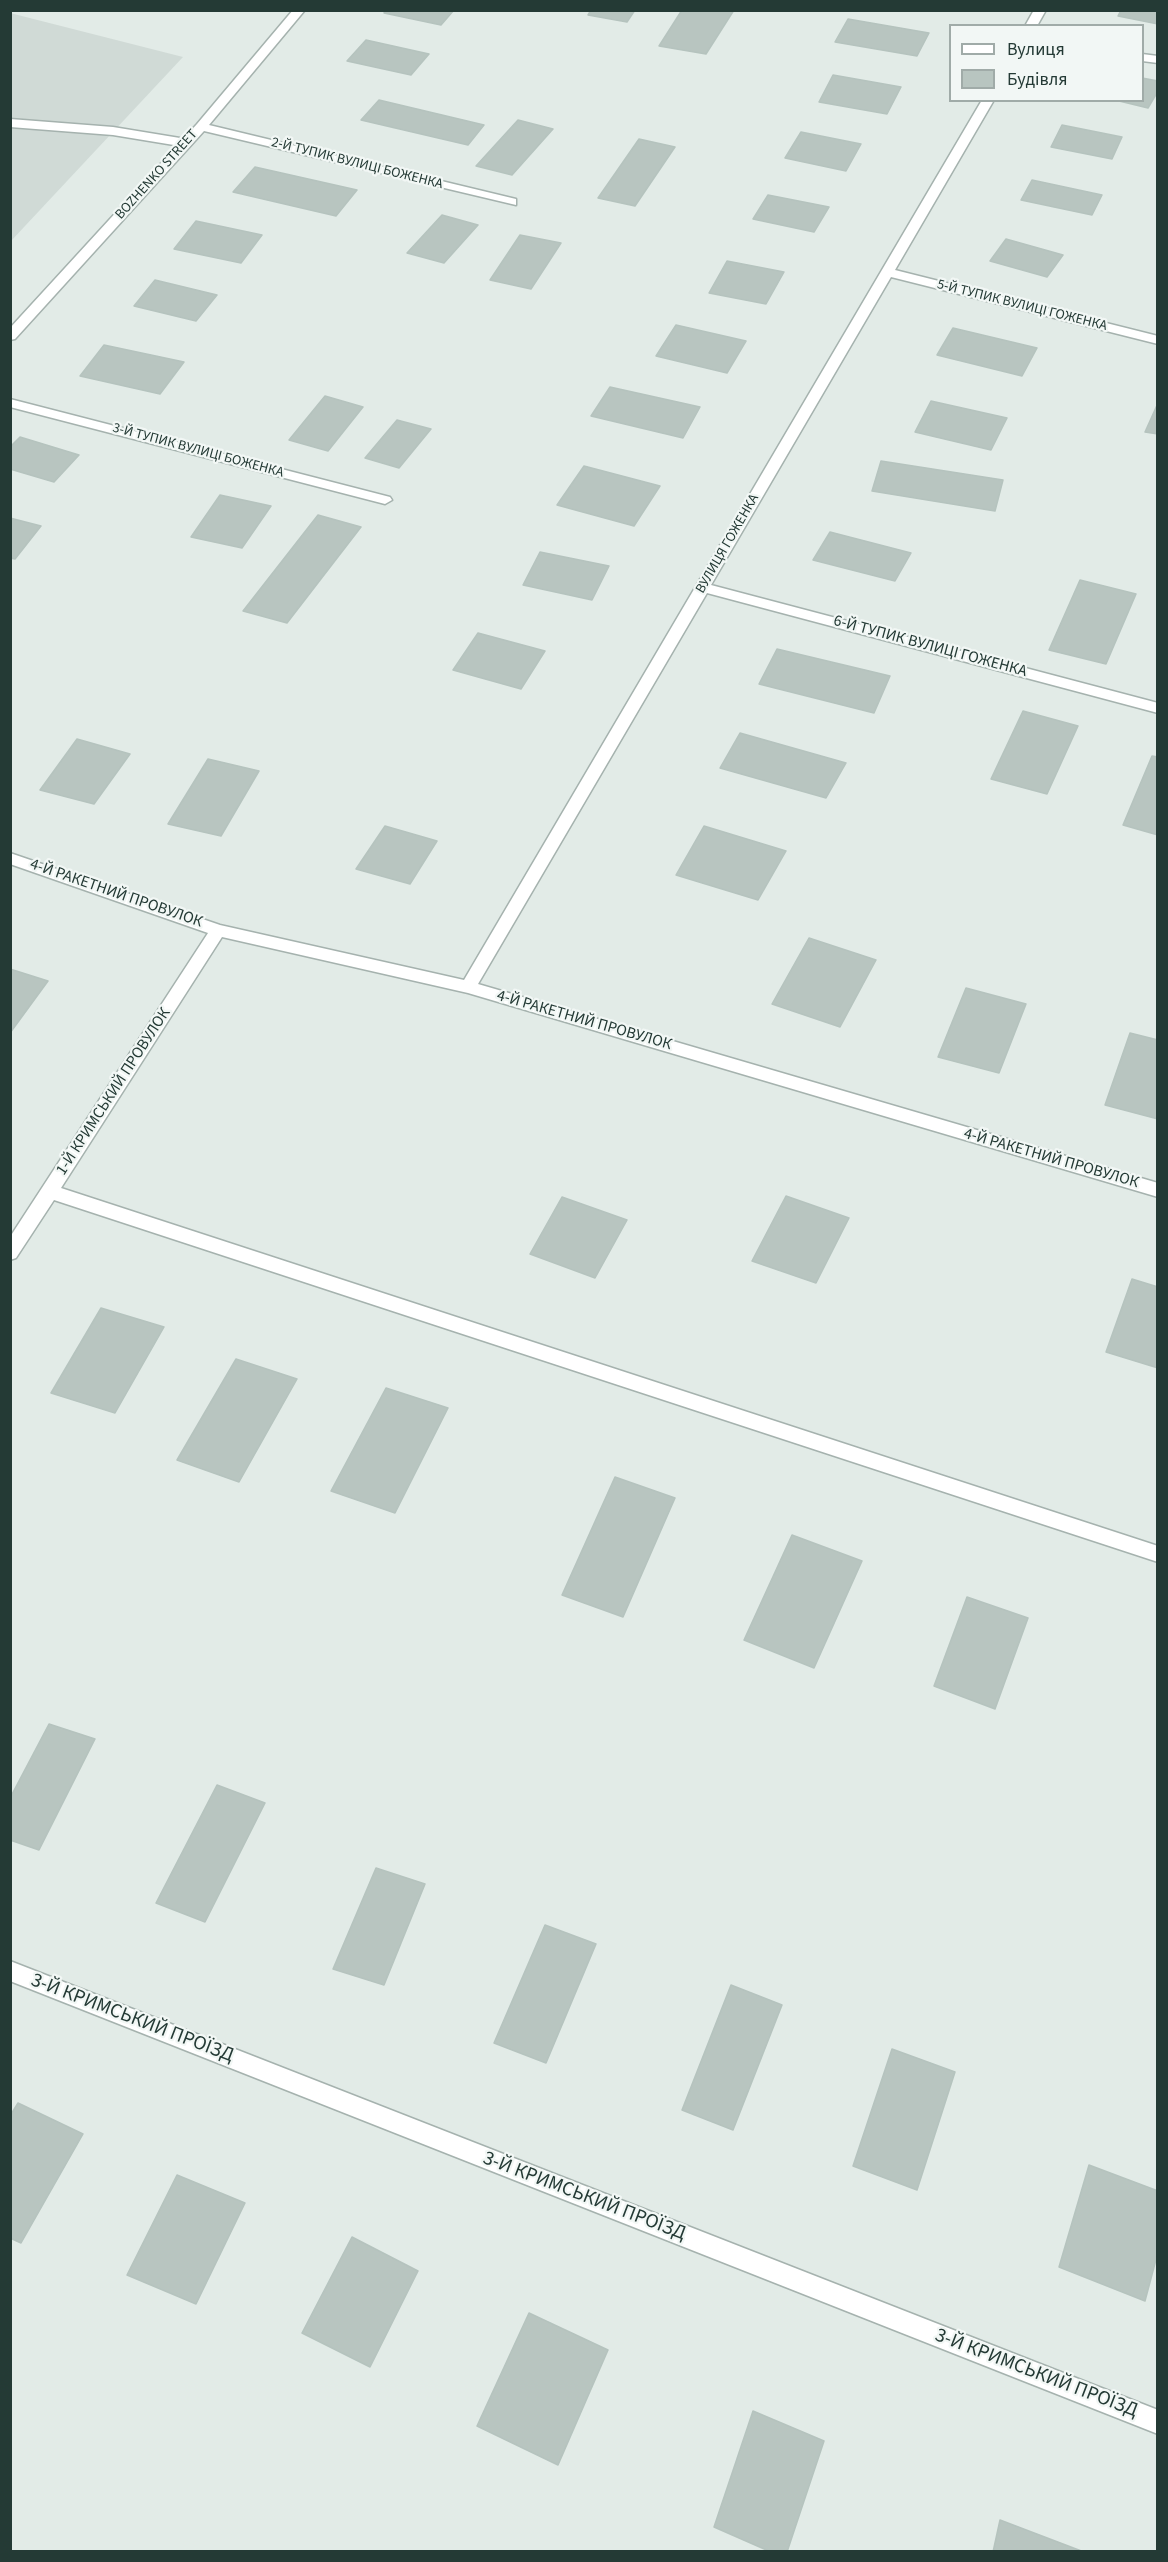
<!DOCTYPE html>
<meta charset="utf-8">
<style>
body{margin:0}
#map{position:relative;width:1168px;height:2562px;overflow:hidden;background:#e2ebe7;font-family:"Source Sans 3",sans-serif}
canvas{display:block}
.frame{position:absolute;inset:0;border:12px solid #243a35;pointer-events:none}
.legend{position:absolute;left:949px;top:24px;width:195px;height:78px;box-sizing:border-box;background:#f2f7f5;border:2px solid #a0aba8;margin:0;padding:8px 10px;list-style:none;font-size:18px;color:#243a35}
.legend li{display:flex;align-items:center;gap:12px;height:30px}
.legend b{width:30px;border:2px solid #a0aba8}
</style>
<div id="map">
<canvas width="1168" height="2562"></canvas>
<div class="frame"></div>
<ul class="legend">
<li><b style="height:8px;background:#fff"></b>Вулиця</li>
<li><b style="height:16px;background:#b8c5c0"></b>Будівля</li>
</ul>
</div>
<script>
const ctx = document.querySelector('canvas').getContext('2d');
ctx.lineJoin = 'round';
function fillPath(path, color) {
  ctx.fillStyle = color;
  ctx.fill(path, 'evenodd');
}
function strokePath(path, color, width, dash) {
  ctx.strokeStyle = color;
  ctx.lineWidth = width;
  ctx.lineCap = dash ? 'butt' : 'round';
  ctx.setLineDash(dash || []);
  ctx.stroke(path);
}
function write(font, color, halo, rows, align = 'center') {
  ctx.font = font + ' "Source Sans 3",sans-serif';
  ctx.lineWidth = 4.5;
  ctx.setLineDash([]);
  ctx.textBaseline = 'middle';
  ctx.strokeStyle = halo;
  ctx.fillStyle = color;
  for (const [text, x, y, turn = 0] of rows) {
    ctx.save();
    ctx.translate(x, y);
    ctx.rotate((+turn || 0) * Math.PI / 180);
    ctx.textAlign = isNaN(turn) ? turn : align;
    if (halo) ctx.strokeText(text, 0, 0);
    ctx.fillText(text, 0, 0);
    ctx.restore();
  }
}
const built = new Path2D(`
 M10,13L183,57L11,241H10Z`);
const building = new Path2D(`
 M386,10H454L441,25L384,13Z
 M591,10H635L627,22L588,15Z
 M682,10H734L706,54L659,46Z
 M1121,10H1158V24L1118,16Z
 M848,19L929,33L917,56L835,42Z
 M366,40L429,54L411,75L347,61Z
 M833,75L901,87L887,114L819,102Z
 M1142,78L1158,81V91L1148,108L1115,100H1142Z
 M379,100L484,125L468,145L361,120Z
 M518,120L553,129L512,175L476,166Z
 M1062,125L1122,137L1112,159L1051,147Z
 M801,132L861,144L846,171L785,158Z
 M639,139L675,147L635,206L598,198Z
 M255,167L357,190L336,216L233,192Z
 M1032,180L1102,195L1092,215L1021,200Z
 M768,195L829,207L814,232L753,219Z
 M442,215L478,225L444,263L407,253Z
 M196,221L262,235L241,263L174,249Z
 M520,235L561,243L531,289L490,280Z
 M1006,239L1063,255L1047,277L990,261Z
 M727,261L784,272L766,304L709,293Z
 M155,280L217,295L196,321L134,306Z
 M676,325L746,341L727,373L656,356Z
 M953,328L1037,348L1022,376L937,355Z
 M104,345L184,362L160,394L80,376Z
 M610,387L700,407L683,438L591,416Z
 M325,396L363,407L328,451L289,440Z
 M931,401L1007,418L991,450L915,432Z
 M1158,403V434L1145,432Z
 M397,420L431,429L399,468L365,458Z
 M20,437L79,455L54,482L10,469V447Z
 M881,461L1003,480L995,511L872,491Z
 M584,466L660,486L634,526L557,505Z
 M220,495L271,506L242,548L191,537Z
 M318,515L361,527L287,623L243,611Z
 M10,518L41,526L15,559L10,558Z
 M830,532L911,553L895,581L813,560Z
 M540,552L609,566L592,600L523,585Z
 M1080,580L1136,594L1106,664L1049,650Z
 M478,633L545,651L521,689L453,670Z
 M777,649L890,676L874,713L759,684Z
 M1023,711L1078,726L1047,794L991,779Z
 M740,733L846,763L826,798L720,768Z
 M77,739L130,754L94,804L40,790Z
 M1152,756L1158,757V835L1123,825Z
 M208,759L259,771L221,836L168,824Z
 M385,826L437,841L410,884L356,869Z
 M704,826L786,851L758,900L676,875Z
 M809,938L876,960L840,1027L772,1004Z
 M10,969L48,981L10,1033Z
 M966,988L1026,1004L999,1073L938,1057Z
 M1130,1033L1158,1040V1119L1105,1105Z
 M786,1196L849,1218L816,1283L752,1261Z
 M562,1197L627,1220L595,1278L530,1254Z
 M1132,1279L1158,1287V1368L1106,1352Z
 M101,1308L164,1327L115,1413L51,1393Z
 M236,1359L297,1379L239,1482L177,1460Z
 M386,1388L448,1408L395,1513L331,1491Z
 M615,1477L675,1498L623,1617L562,1595Z
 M792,1535L862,1561L814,1668L744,1640Z
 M967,1597L1028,1618L995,1709L934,1686Z
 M49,1724L95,1739L39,1850L10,1840V1798Z
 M217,1785L265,1803L205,1922L156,1903Z
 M376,1868L425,1884L384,1985L333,1969Z
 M545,1925L596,1944L546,2063L494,2043Z
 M731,1985L782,2005L733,2130L682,2110Z
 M892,2049L955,2072L917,2190L853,2166Z
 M18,2103L83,2134L21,2243L10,2238V2116Z
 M1089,2165L1158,2191V2252L1145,2301L1059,2267Z
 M177,2175L245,2203L196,2304L127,2275Z
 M352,2237L418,2271L370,2367L302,2333Z
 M529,2313L608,2350L558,2465L477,2426Z
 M753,2411L824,2441L787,2552H771L714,2527Z
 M1000,2520L1084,2552H993Z`);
const service = new Path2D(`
 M10,119L113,127L186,139L192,143L186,147L113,135L10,127Z`);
const minor = new Path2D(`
 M293,10H305L209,125L516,199V205L204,131L15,339L10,340V328L197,124Z
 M1034,10H1046L1037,26H1025Z
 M1142,54L1158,56V63L1142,61Z
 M982,100H994L895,270L1158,336V344L891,277L711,585L1158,703V713L707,593L478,984L1158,1183V1197L468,993L222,937L61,1188L1158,1546V1562L54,1200L16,1258L10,1260V1237L208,933L10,864V853L220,925L464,980Z
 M10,399L390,497L392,500L385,504L10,407Z
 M10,1961L1158,2410V2434L10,1981Z`);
const farStreetnames = [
 ["2-Й ТУПИК ВУЛИЦІ БОЖЕНКА",357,164,14],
 ["BOZHENKO STREET",157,175,-48],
 ["5-Й ТУПИК ВУЛИЦІ ГОЖЕНКА",1022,306,14],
 ["3-Й ТУПИК ВУЛИЦІ БОЖЕНКА",198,451,15],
 ["ВУЛИЦЯ ГОЖЕНКА",728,544,-60]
];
const streetNames = [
 ["6-Й ТУПИК ВУЛИЦІ ГОЖЕНКА",930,647,15],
 ["4-Й РАКЕТНИЙ ПРОВУЛОК",116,894,19],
 ["4-Й РАКЕТНИЙ ПРОВУЛОК",584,1021,16],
 ["1-Й КРИМСЬКИЙ ПРОВУЛОК",114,1092,-57],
 ["4-Й РАКЕТНИЙ ПРОВУЛОК",1051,1159,16]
];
const nearStreetnames = [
 ["3-Й КРИМСЬКИЙ ПРОЇЗД",132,2019,21],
 ["3-Й КРИМСЬКИЙ ПРОЇЗД",584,2197,21],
 ["3-Й КРИМСЬКИЙ ПРОЇЗД",1036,2374,21]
];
fillPath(built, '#d0dad6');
fillPath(building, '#b8c5c0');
strokePath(building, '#b5c3be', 1.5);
strokePath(service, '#a5b2ae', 3);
strokePath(minor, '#a5b2ae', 3);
fillPath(service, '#fff');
fillPath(minor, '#fff');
write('14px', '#243a35', '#f2f7f5', farStreetnames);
write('16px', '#243a35', '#f2f7f5', streetNames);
write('20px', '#243a35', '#f2f7f5', nearStreetnames);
</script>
